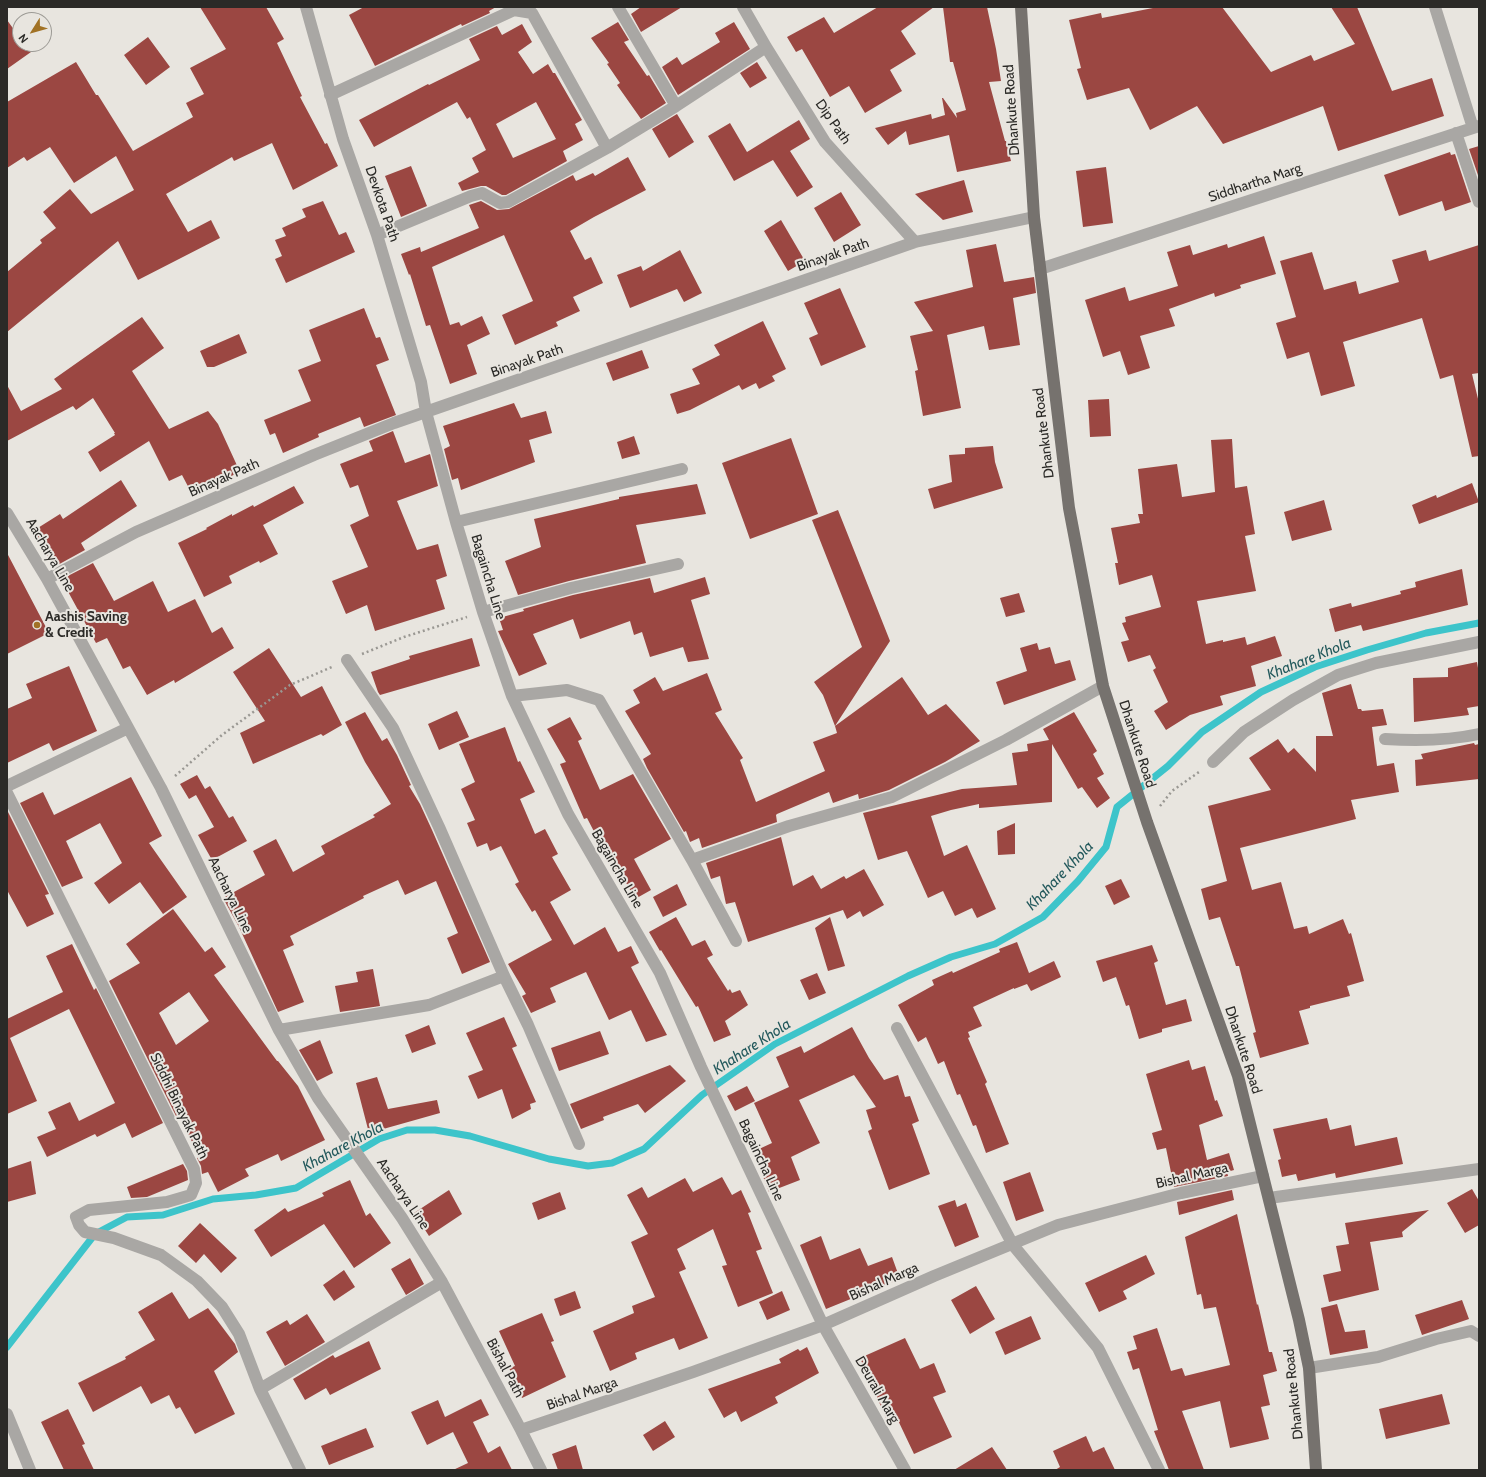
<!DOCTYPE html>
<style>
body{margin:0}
#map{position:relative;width:1486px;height:1477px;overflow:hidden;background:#e8e5df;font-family:Cabin,sans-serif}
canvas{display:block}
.frame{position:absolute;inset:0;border:8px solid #2b2a27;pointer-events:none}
.north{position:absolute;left:12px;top:12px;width:40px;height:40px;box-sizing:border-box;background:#e8e5df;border:1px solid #9c9a95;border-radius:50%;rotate:233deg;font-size:11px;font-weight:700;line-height:16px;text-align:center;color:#2b2a27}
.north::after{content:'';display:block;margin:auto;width:14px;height:18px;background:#a17225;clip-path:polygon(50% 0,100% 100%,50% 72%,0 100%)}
</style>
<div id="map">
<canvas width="1486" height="1477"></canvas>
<div class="frame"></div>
<div class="north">N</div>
</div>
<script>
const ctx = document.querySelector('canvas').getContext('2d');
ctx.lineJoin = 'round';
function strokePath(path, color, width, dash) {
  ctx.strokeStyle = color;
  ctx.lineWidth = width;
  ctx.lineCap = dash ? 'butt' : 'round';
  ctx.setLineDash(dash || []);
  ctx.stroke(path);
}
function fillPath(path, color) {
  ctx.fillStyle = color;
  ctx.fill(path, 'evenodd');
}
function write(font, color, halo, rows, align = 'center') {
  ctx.font = font + ' Cabin,sans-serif';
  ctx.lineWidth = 4;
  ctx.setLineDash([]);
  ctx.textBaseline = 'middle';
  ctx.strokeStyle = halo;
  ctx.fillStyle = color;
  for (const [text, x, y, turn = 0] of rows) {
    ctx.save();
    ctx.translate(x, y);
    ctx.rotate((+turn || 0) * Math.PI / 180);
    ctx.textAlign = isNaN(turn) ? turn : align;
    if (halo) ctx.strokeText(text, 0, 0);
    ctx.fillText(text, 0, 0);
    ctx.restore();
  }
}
const stream = new Path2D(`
 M7,1347L95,1234L127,1217L163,1215L213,1199L256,1195L296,1188L379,1139L407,1130H435L470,1136L549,1159L588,1166L612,1163L644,1149L702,1095L775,1044L908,976L951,957L995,944L1043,917L1078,881L1106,847L1117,807L1168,766L1202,732L1261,692L1315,667L1367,650L1426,633L1479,623`);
const building = new Path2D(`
 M200,7H266L284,39L277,43L302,96L300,97L325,144L327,143L338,166L293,190L272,143L234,161L232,157L166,194L188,232L211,220L220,238L138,280L118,241L7,332V272L42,243L40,240L56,228L43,212L70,189L91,214L134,190L116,156L74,183L50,147L27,161L24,157L7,168V102L76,62L96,95H98L133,151L193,117L186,103L204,94L190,68L226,49Z
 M364,7H496L489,11L490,13L462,26L461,24L375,66L349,15Z
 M641,7H682L641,32L631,14Z
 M878,7H934L901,31L916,54L890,70L902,91L865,113L849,86L830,97L802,49L796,52L787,37L824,17L834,33Z
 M943,7H987L996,49L1001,81L989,82L1005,141H1006L1011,161L957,172L949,135L909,145L906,131L888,145L875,128L931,114L932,119L945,115L942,98H943L957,118L956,113L966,110L953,62H950Z
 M1158,7H1222L1271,72L1311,55L1314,61L1355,44L1331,7H1357L1392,91L1432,78L1444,116L1338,151L1323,106L1223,144L1197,106L1150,130L1129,88L1087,100L1077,69L1081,68L1069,20L1101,13L1102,18Z
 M7,20L20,38V44H25L31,52L7,69Z
 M618,22L629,40L624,42L647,76L649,75L666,103L641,119L617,85L620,83L607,64L609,63L591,38Z
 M734,22L750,49L678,95L662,67L677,57L682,65L720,42L715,33Z
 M522,24L532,42L518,52L533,74L548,64L553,73H555L582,120L575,124L583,140L563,151L567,161L506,195H502L486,186H481L462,191L458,183L479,172L472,158L486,150L470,117L467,119L457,102L374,147L359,120L428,84L429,85L480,60L469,39L497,26L502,35ZM536,102L556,139L513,158L496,124Z
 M148,37L170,67L146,85L124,55Z
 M757,62L767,78L750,88L740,73Z
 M677,114L694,142L669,158L652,129Z
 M799,120L810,139L790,151L813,187L797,197L773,160L734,181L708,136L730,123L747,152Z
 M1479,146V178L1469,149Z
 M1450,152L1451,155L1455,154L1471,202L1445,211L1442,201L1399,216L1384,175Z
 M628,157L646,190L594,217L570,231L585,260L591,257L603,283L573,297L580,311L556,322L558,326L515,345L502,315L533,301L504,235L432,267L450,325L459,322L461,326L482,316L490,334L467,345L477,374L450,384L430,325L426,326L410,274L409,275L401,254L420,247L421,252L479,228L469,205L481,201L497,210L509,209L573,175L576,181L593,173L595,176Z
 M411,166L427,206L401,217L385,176Z
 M1106,167L1113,223L1083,227L1076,171Z
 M964,180L973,212L943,220L915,194Z
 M841,192L861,225L834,242L814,208Z
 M323,201L339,235L346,232L355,252L286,283L275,259L282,256L275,240L286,236L282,228L306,217L302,209Z
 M781,220L805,261L788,271L764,231Z
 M1264,236L1276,274L1240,285L1241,288L1215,297L1214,293L1169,309L1175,326L1140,336L1150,368L1128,375L1120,351L1103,357L1085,300L1125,287L1129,301L1178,286L1167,252L1190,245L1193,255L1227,244L1228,248Z
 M996,244L1004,282L1034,277L1036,293L1013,298L1020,345L989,350L984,326L947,335L961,408L923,416L915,371L918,370L910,336L933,331L914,302L973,287L966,250Z
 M1479,245V373L1472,374L1479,403V456L1472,457L1453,375L1440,379L1422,318L1343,342L1355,386L1321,396L1309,352L1287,359L1276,323L1296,317L1280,261L1312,252L1324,290L1356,281L1359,294L1399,282L1392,260L1426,250L1429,261Z
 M680,250L702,293L684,302L677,289L630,308L617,275L641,266L643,271Z
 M840,288L866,347L821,366L809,338L818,334L804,303Z
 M364,308L376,338L380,337L389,360L376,365L396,415L364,427L360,417L318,434L319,437L283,453L275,433L270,435L264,420L311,401L298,370L321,361L309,330Z
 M142,317L164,348L132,371L169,429L208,411L218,424L240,472L192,494L182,475L169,481L149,441L100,472L88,452L115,435L114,433H115L93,398L76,410L73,406L7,441V385L21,411L62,389L54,379Z
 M763,321L786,369L772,376L775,381L759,389L756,383L742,390L739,385L690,410L677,414L670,394L700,384L692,369L720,355L714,345Z
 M239,334L247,353L214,367H207L200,351Z
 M642,350L649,368L613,381L606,363Z
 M1109,399L1111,436L1090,437L1088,400Z
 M514,403L521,418L546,411L552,433L529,440L535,462L461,490L458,478L452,480L444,449L450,446L443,426Z
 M393,431L405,463L430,454L438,486L397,501L417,550L438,544L447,576L436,580L445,609L375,631L367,605L346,614L332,581L368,567L350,525L369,516L358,485L350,488L340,464L373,451L369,441Z
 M634,436L640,454L622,459L617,442Z
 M791,438L818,514L750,539L722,463Z
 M1232,439L1235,488L1247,486L1255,534L1245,536L1256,591L1197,601L1206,644L1223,640V642L1245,637L1247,645L1275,636L1282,656L1251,666L1256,686L1220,696L1223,705L1190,715L1166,730L1154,711L1168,702L1153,670L1156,668L1150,655L1128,662L1121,642L1129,640L1122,623L1126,622L1125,617L1161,607L1152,575L1119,585L1115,563H1118L1111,528L1140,523L1138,514H1143L1138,469L1177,464L1182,497L1215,492L1211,440Z
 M993,446L995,462L1003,488L934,509L928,489L952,482L949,455L965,454V448Z
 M121,480L137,506L81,543L85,550L54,567L33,531L60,514L63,519Z
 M1472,483L1479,502L1419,524L1412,505L1436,495L1437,498Z
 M697,484L706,514L636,525L646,563L569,581L518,595L505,561L541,547L534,519L619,499V497Z
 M294,486L304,503L263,525L278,554L260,563L259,561L229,576L232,583L204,597L178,543L207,529L206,528L232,514V516L253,505L254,507Z
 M1324,500L1332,530L1292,541L1284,512Z
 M838,510L890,641L835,726L823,695L814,682L862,647L812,520Z
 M7,553L49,633L7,654Z
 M93,563L114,601L153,581L168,612L195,599L212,633L222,627L234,648L175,683L174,680L147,695L130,666L123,669L107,638L96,643L65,586L66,585L62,579Z
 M1462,569L1468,605L1363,631L1361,625L1335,632L1329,609L1351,603L1352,607L1401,594L1400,591L1416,587L1415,582Z
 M705,577L710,594L691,600L709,659L688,662L683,647L650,657L642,632L634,635L630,621L580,639L573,619L533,634L547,664L519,676L498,631L503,630L499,618L524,611L523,609L573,595L650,578L654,593Z
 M1019,593L1025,612L1006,617L1000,598Z
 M472,638L480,666L380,695L378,692L371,672L410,659L409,656Z
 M1037,643L1039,650L1050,647L1055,664L1070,660L1076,680L1004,705L996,682L1027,671L1020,648Z
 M269,648L301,697L322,686L342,725L323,736L321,734L253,764L240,733L265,721L233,672Z
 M1477,662L1479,674V706L1467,708L1469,715L1414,722L1413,678L1448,677V668Z
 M69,666L97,731L53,751L49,743L7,763V709L32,698L26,684Z
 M707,673L722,710L715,713L743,758L740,760L756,802L825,771L813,742L837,733L835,726L902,677L928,715L946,704L980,741L945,762L889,790L859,799L858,794L833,803L829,792L777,814L776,815L777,822L702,848L699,838L690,842L686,831L684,832L647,768L643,759L651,754L625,711L640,703L633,690L655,677L663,691Z
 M1351,684L1358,709H1361L1362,711L1383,709L1387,725L1372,727L1377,766L1394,763L1399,792L1351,800L1356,819L1240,848L1252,890L1281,882L1294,929L1307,926L1309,934L1343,919L1349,934L1351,933L1364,981L1347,986L1350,996L1310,1006V1008L1299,1011L1309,1044L1260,1058L1253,1033L1256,1032L1239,966H1236L1220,917L1209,920L1201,889L1227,881L1208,806L1271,790L1249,758L1278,739L1288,753L1294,748L1316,772V736H1333L1322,693Z
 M457,711L469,737L439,750L428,724Z
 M365,712L382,741L387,738L397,755L411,785L409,786L420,804L432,830L490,962L462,974L447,938L458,933L436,881L405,895L398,880L363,896L364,898L290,936L294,945L283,950L304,1002L278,1012L239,927L223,898L265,875L253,851L276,839L293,872L325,854L321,846L375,817L373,815L391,804L365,762L345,722Z
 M1074,712L1097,751L1093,754L1104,774L1097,778L1110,798L1097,808L1082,787L1078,789L1052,744V802L979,808V804L951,810L931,816L944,856L967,845L996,909L977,918L972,908L955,916L943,891L928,898L907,851L878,860L863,813L962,789L1017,785L1012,753L1028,751L1027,744L1049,740L1043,729Z
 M570,717L582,739L578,741L600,790L633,774L671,839L634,859L651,890L635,899L618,868L614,870L587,818L584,819L560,764L566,762L547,729Z
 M505,727L518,762L520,761L535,792L520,799L535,834L545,829L558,854L552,857L571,890L550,902L574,945L605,927L618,952L631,946L639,963L631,967L667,1035L646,1042L631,1010L609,1020L586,972L550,988L556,1002L531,1013L522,996L526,994L508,964L552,940L535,910L532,912L515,884L519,882L501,846L490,851L487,843L477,847L467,823L475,820L461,789L475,782L459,744Z
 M1474,743L1475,745L1479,744V779L1416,786L1415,760L1423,759L1421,754Z
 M197,775L205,789L210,786L229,818L233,816L247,841L212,860L198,835L214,827L196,795L189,799L180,784Z
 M131,777L162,836L149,843L187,897L163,914L140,882L109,904L94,883L122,863L100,823L66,841L83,878L62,887L20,803L43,792L54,815Z
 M7,810L49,894L45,895L54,914L27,927L7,890Z
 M1015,823V854L998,855L997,831Z
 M781,837L793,886L813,875L821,889L844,876L846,879L864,869L884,905L863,917L860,911L847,919L843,910L748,942L735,902L726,904L720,876L711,879L706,863Z
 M1121,879L1130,897L1114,905L1105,886Z
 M677,884L687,905L663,917L653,897Z
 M173,909L205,952L212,947L226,967L214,975L277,1061H278L298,1086L325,1140L281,1161L278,1154L245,1169L249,1176L218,1192L208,1172L202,1174L201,1166L197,1158L200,1157L178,1115L176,1116L109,981L140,963L126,944ZM189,992L209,1021L176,1045L159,1013Z
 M676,917L692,946L705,940L713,955L707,958L728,991L730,989L732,993L740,990L748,1005L725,1021L731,1035L714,1042L698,1006L696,1007L661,950L660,951L649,932Z
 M830,917L845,966L828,971L815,928Z
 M1017,942L1029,973L1054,961L1061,977L1031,991L1027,984L1014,989V988L973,1007L982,1026L968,1032L970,1037L968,1038L987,1082L985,1084L1009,1144L986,1153L976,1125L973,1126L960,1094L957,1095L944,1061L938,1064L926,1037L918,1042L898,1005L934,985L932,980L952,971L953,973L1000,952L999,949Z
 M72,944L94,990L96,988L163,1123L132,1138L125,1123L97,1137L95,1134L47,1157L37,1137L56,1129L48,1112L70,1102L79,1121L115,1103L69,1009L10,1038L37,1101L7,1114V1019L63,992L46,956Z
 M1152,945L1158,961L1154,963L1166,1005L1186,999L1192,1021L1162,1029V1032L1139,1039L1129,1005L1126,1006L1116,977L1103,982L1096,961Z
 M373,969L380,1006L340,1012L335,986L358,982L356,972Z
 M817,973L826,993L809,1000L800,980Z
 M504,1017L517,1046L512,1048L536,1102L530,1104L531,1109L512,1119L502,1089L478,1099L468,1076L483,1070L466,1033Z
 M429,1025L436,1044L412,1053L405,1035Z
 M852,1027L869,1058L884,1080L898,1075L905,1097L910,1096L919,1121L912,1124L930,1174L889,1190L868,1131L872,1129L866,1110L876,1107L854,1075L799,1100L820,1143L791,1157L800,1180L769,1192L762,1174L769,1171L759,1149L772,1143L754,1103L789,1087L776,1057L801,1046L804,1053Z
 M600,1031L609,1054L559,1071L551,1048Z
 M320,1040L333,1073L317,1081L299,1050Z
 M1189,1060L1192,1070L1205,1066L1215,1101L1217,1100L1223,1116L1199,1125L1207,1160L1229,1153L1234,1170L1227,1172L1228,1176L1174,1187L1166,1148L1157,1150L1152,1133L1162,1130L1146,1074Z
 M670,1065L686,1081L645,1113L638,1104L603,1117L604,1120L581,1129L570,1104Z
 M377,1077L388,1109L437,1100L440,1113L369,1133L356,1083Z
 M747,1086L755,1101L735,1111L727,1096Z
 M1327,1118L1330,1130L1351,1125L1355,1146L1397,1137L1403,1164L1336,1178L1335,1173L1298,1181L1296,1174L1282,1177L1278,1160L1281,1159L1273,1129Z
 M31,1161L36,1194L7,1202V1169Z
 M183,1164L187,1171L188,1180L147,1197L131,1198L127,1187Z
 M1030,1172L1044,1211L1016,1221L1003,1182Z
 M722,1177L732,1195L741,1190L751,1212L748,1213L762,1249L756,1251L773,1293L738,1307L722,1266L727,1265L713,1229L677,1249L686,1269L679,1272L708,1338L679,1350L674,1338L635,1353L637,1359L610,1371L593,1331L634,1313L632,1306L655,1297L631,1242L648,1234L627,1195L642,1187L648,1198L685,1178L693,1192Z
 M350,1180L366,1216L370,1213L391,1243L354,1268L324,1224L271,1257L254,1230L285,1208L288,1212L324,1196L322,1193Z
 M1472,1189L1479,1201V1225L1465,1233L1447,1203Z
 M449,1190L462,1214L429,1236L414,1213Z
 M1232,1190L1234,1200L1179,1215L1177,1202Z
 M560,1192L566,1209L538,1220L532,1203Z
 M955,1200L957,1207L966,1203L979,1237L955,1247L938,1206Z
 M1429,1210L1402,1232L1403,1237L1370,1242L1379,1290L1329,1302L1323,1275L1341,1271L1336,1246L1349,1244L1345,1223Z
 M1237,1214L1257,1305L1258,1304L1269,1352H1272L1277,1371L1263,1375L1270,1405L1261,1407L1269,1439L1230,1448L1220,1401L1182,1411L1204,1470H1169L1154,1431L1158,1430L1139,1368L1133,1370L1127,1352L1137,1349L1133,1336L1157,1328L1171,1371L1182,1368L1185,1376L1230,1365L1216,1307L1204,1309L1201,1294L1197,1295L1185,1237Z
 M200,1223L237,1258L221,1273L204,1254L196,1263L178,1246Z
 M821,1236L830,1260L860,1248L868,1266L892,1257L900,1279L826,1309L800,1245Z
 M1146,1255L1155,1274L1123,1291L1127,1299L1099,1312L1085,1283Z
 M410,1258L424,1284L406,1295L391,1269Z
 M344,1270L355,1287L334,1301L323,1285Z
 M976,1286L995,1319L970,1334L951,1300Z
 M575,1291L581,1308L560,1316L554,1299Z
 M782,1291L790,1310L767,1320L759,1302Z
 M172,1292L189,1319L208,1308L235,1344L238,1352L214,1371L235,1414L195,1434L180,1407L176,1409L169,1395L151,1404L141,1386L93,1412L78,1383L126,1359L125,1357L155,1340L138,1312Z
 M1462,1300L1469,1319L1422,1335L1415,1315Z
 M1337,1304L1345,1332L1365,1330L1368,1348L1330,1355L1321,1308Z
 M542,1313L554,1341L551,1342L566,1377L522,1398L509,1368L515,1366L499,1331Z
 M307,1314L325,1342L285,1366L266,1332L287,1320L290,1325Z
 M1031,1316L1041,1339L1005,1355L995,1332Z
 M905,1338L920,1369L934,1363L946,1392L933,1397L952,1437L914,1454L895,1414L886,1418L860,1358Z
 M369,1341L381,1369L330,1395L326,1388L305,1400L293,1379L333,1355L335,1358Z
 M807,1347L819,1373L775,1397L778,1403L741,1422L736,1411L724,1418L708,1389L781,1363L779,1359L798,1349L800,1351Z
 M1442,1394L1450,1424L1386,1439L1379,1409Z
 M481,1399L489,1415L473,1422L488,1453L500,1446L512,1470H453L468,1463L453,1432L427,1445L411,1412L438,1400L445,1417Z
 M68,1409L85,1444L82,1445L94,1470H64L41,1422Z
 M665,1421L675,1437L653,1451L643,1435Z
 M366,1428L374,1447L329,1465L321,1446Z
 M1086,1436L1093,1452L1104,1447L1115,1470H1055L1060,1467L1053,1451Z
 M576,1445L583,1470H558L552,1454Z
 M992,1447L1007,1470H954Z`);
const path = new Path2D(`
 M362,654L404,637L467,617
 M175,776L222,735L290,685L332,667
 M1160,806L1172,791L1199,772`);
const minor = new Path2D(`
 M306,7L343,139L377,235L421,382L426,412L456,522L483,612L512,696L568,814L660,973L701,1067L823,1325L905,1470
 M618,7L676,106
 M743,7L766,47L825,142L915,242
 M1435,7L1473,128
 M330,95L514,10L532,13L607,148
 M1456,133L1479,202
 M377,235L471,196L482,193L500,203L508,202L607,148L676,106L766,47
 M1040,269L1479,126
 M7,513L47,579L161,788L279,1030L318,1098L402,1218L442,1282L521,1430L541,1470
 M456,522L682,469
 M47,579L136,532L314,455L394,423L915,242L1034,217
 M483,612L571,588L678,564
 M347,660L393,728L439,827L504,976L528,1025L579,1144
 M512,696L567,690L599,700L692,860L789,826L892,797L1006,740L1103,686
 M1385,739C1417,741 1447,741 1479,734
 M1213,762L1244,732L1293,700L1338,675L1376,663L1479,642
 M7,786L128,728
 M7,793L194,1169L196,1183L191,1195L167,1202L89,1210L76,1217L79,1225L85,1232L114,1238L161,1255L197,1281L222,1307L239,1334L260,1389L300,1470
 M692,860L736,941
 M897,1028L1013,1245L1098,1348L1159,1470
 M279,1030L429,1005L504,976
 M1269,1198L1479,1169
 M1309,1368L1378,1357L1436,1339L1471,1331L1479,1336
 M260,1389L442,1282
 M7,1414L30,1470
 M521,1430L693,1372L823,1325L934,1276L1058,1225L1181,1193L1263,1176`);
const major = new Path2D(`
 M1021,7L1034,217L1069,508L1103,686L1147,822L1238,1076L1299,1320L1309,1368L1316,1470`);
const markers = [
 [37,625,4,"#a17225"]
];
const streetNames = [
 ["Dhankute Road",1012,110,-94],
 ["Dip Path",833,122,55],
 ["Siddhartha Marg",1255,183,-18],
 ["Devkota Path",382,204,71],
 ["Binayak Path",833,255,-19],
 ["Binayak Path",527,361,-19],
 ["Dhankute Road",1044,433,-97],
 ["Binayak Path",224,478,-24],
 ["Aacharya Line",50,555,60],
 ["Bagaincha Line",488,577,73],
 ["Dhankute Road",1137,744,72],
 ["Bagaincha Line",617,869,60],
 ["Aacharya Line",230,895,64],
 ["Dhankute Road",1243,1050,72],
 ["Siddhi Binayak Path",179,1106,64],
 ["Bagaincha Line",761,1160,65],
 ["Bishal Marga",1192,1176,-13],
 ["Aacharya Line",403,1194,56],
 ["Bishal Marga",884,1282,-24],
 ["Bishal Path",505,1368,62],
 ["Deurali Marg",877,1390,60],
 ["Bishal Marga",582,1394,-19],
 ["Dhankute Road",1294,1394,-96]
];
const poiNames = [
 ["Aashis Saving",45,617],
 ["& Credit",45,633]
];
const waterNames = [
 ["Khahare Khola",1309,659,-22],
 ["Khahare Khola",1060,876,-46],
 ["Khahare Khola",752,1047,-33],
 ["Khahare Khola",343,1147,-28]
];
strokePath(stream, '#3dc4ca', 7);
fillPath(building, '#9b4742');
strokePath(path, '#9a9893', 2.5, [2, 3]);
strokePath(minor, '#a9a7a4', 12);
strokePath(major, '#76726e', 12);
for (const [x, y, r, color] of markers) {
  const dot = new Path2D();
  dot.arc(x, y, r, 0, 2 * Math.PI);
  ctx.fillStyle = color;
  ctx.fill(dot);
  strokePath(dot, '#e8e5df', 1.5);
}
write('14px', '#2b2a27', '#e8e5df', streetNames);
write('bold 14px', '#2b2a27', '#e8e5df', poiNames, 'left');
write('italic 15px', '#23595c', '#e8e5df', waterNames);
</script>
